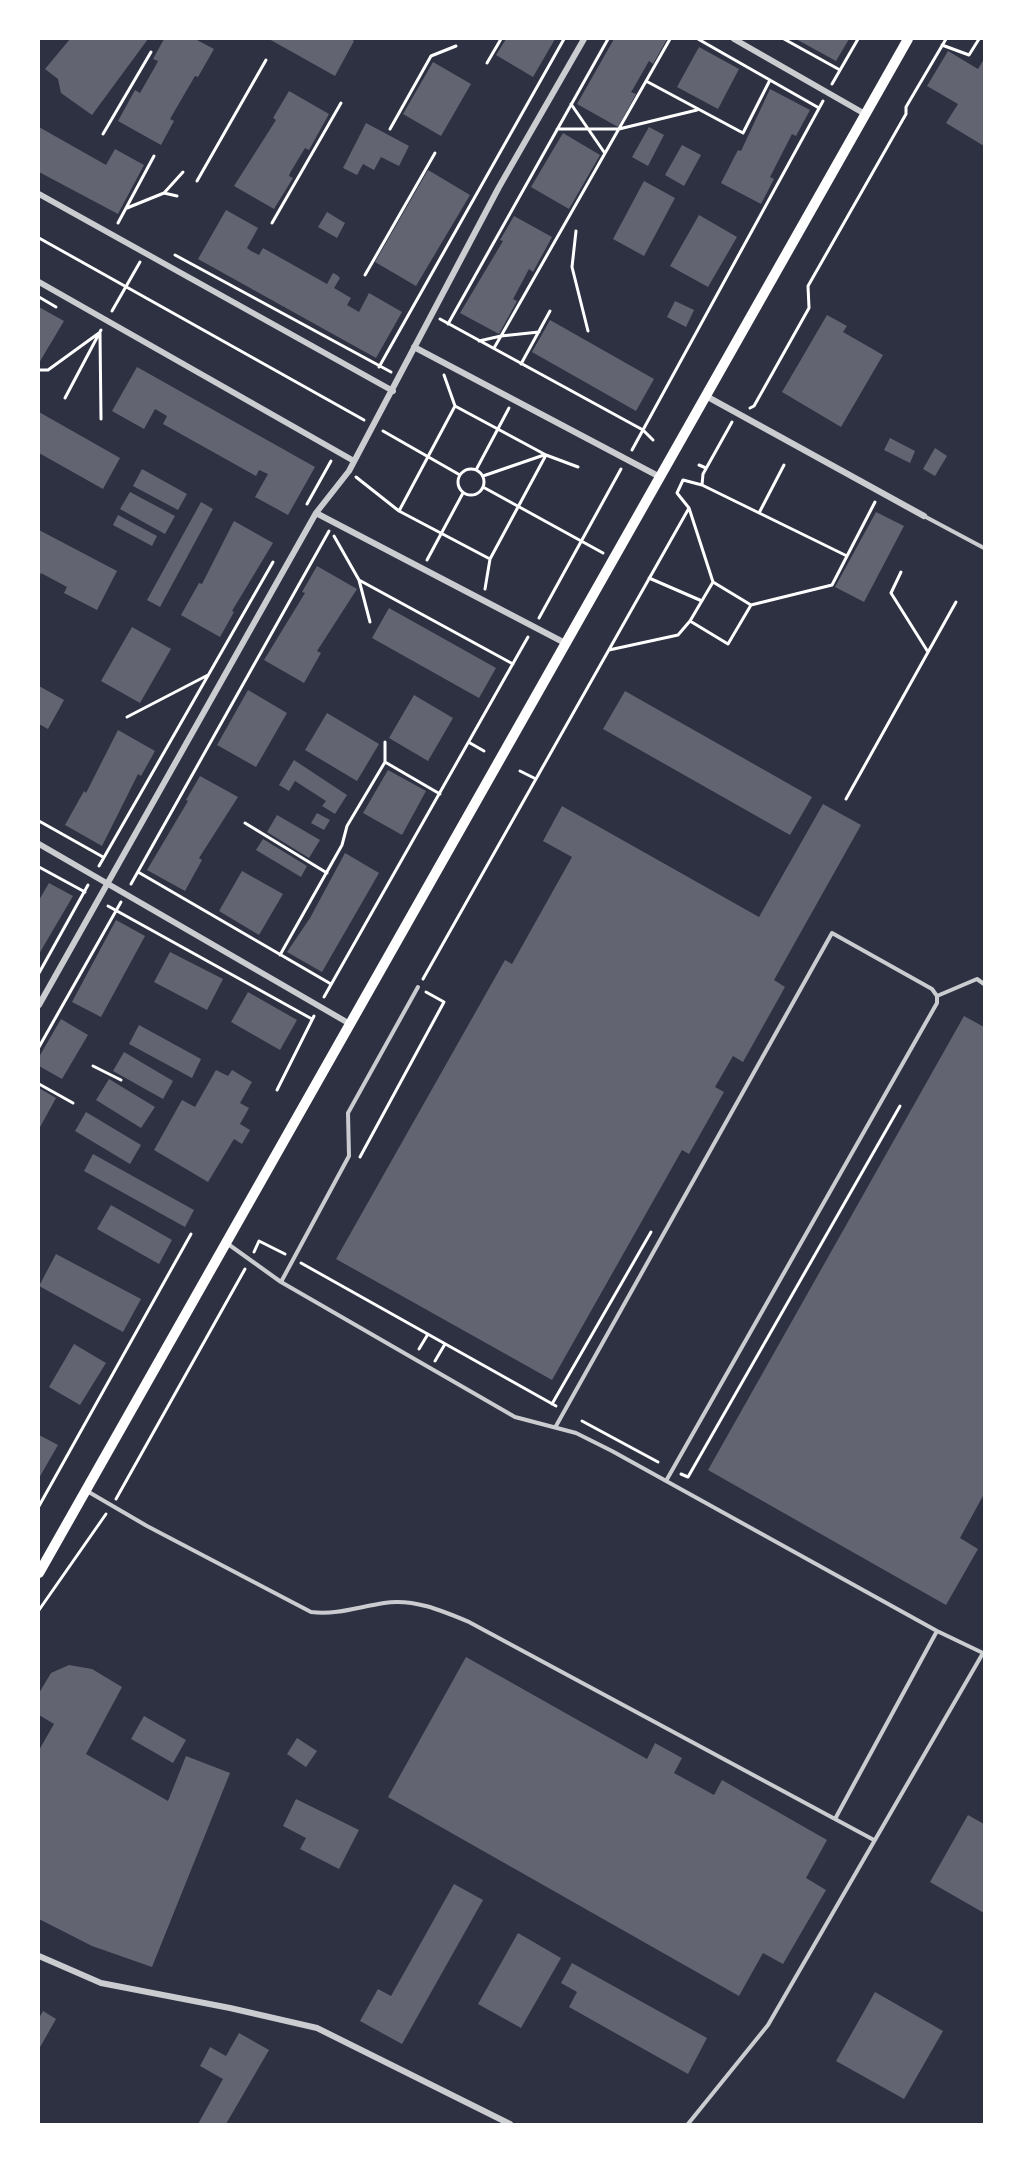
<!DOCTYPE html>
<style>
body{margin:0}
#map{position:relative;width:1023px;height:2163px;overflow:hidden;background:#2d3142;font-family:Mulish,sans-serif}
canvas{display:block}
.frame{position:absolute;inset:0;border:40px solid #fff;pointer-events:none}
</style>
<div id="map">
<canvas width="1023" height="2163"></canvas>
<div class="frame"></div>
</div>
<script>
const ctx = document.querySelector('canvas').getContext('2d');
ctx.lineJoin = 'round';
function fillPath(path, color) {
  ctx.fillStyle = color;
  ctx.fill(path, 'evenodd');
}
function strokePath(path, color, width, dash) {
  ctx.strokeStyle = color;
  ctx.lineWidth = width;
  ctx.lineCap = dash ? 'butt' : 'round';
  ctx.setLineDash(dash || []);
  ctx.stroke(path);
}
const building = new Path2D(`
 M70,39H148L92,115L61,93L58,79L45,69Z
 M164,39H195L214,49L198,77L195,76L170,119L174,121L161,145L118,121L135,90L140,93L156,65L158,61L153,59Z
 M269,39H351L354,41L335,76Z
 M506,39H555L533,77L496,55Z
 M614,39H667L653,64L649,61L633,89L631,92L636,94L618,127L577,104Z
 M796,39H849L836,61Z
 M699,47L739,69L718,109L677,87Z
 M948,51L978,69L984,59V146L946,123L958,104L927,86Z
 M433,62L471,84L441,136L403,114Z
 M770,89L810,110L796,136L792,134L770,177L774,179L761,204L721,183L738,150L741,151Z
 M289,91L329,114L309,150L305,148L290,173L289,176L293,178L274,209L234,186L276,120L273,118Z
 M366,123L409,146L399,166L381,157L374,170L363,164L357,175L343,168Z
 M39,127L106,165L115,149L144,165L118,214L39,172Z
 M649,127L664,135L648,166L632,157Z
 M563,133L600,155L569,209L531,187Z
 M682,145L701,155L684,186L665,175Z
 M428,170L470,195L416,286L375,262Z
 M644,181L675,198L644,256L613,239Z
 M226,210L258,228L247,248L251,251L259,255L263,248L327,284L333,273L337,275L340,278L334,288L351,298L347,305L359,312L369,293L402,312L376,358L198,259Z
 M327,212L345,223L337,238L318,227Z
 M699,215L737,237L708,287L670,266Z
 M514,216L552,237L533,272L529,269L513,299L517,301L499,334L460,313L503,241L500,240Z
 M675,301L694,310L686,327L667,317Z
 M39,307L64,321L39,363Z
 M827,315L847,326L843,332L883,355L841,427L782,392Z
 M550,320L654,379L636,411L532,352Z
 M137,367L315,467L288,515L255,497L268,474L259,470L256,476L163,424L167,416L155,409L144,429L112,411Z
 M39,412L120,458L103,489L39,453Z
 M890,438L915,451L910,463L884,450Z
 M935,448L947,456L935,476L923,469Z
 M142,469L187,494L178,510L133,486Z
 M130,492L175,516L165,534L120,509Z
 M201,502L213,509L160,607L147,600Z
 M876,512L904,526L864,602L835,587Z
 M118,515L157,536L152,546L113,525Z
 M234,521L273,543L232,611L234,612L220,637L181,615L199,583L202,584Z
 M39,530L117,571L97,610L64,593L67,587L41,573L39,577Z
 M317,566L357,589L317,651L321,653L304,683L264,660L305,593L302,592Z
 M389,608L496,668L479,698L372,638Z
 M132,627L171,649L140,703L101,681Z
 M39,686L64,700L48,729L39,724Z
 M248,690L287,713L256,767L217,745Z
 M625,691L812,797L790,835L603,729Z
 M414,695L453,718L428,761L389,738Z
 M327,713L379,744L357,781L305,750Z
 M118,730L155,751L141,776L138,774L102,846L65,825L84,791L86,793Z
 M294,760L347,795L335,814L322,806L326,801L295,781L289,791L279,785Z
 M388,770L426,791L402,835L363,813Z
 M200,776L238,797L199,858L202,860L185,891L147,870L188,801L186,800Z
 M823,804L861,825L774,980L785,987L743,1062L733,1056L715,1087L724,1092L689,1154L682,1150L552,1380L336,1259L505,960L512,964L572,857L543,841L562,806L759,917Z
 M317,813L330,820L324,830L311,823Z
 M277,815L320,840L309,858L267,832Z
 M263,839L307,866L301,877L256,850Z
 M345,853L379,873L322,972L287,952L310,918Z
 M242,871L283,894L259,935L219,911Z
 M49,883L73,896L39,954V900Z
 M116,920L145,936L101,1017L72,1002Z
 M170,952L223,979L207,1010L154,982Z
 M248,992L297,1020L280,1050L231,1022Z
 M964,1016L984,1027V1494L960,1538L978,1549L946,1605L708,1470Z
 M61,1019L88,1035L62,1079L39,1066V1057Z
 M139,1025L201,1059L192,1078L129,1044Z
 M124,1052L173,1081L163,1099L113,1071Z
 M216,1070L228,1076L232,1070L252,1082L240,1103L249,1108L240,1124L250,1130L242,1144L234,1139L208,1182L154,1150L182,1100L195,1107Z
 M109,1079L155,1107L141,1128L96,1100Z
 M39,1088L56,1098L39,1129Z
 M86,1112L141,1145L130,1164L75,1131Z
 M93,1154L194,1210L185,1227L84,1171Z
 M111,1205L172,1240L159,1264L97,1229Z
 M56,1254L141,1299L123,1332L39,1286Z
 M74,1344L106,1363L80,1405L49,1387Z
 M39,1435L58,1445L39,1478Z
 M466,1657L647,1759L655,1743L682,1758L674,1773L714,1795L722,1780L827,1840L806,1878L826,1890L783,1964L763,1953L739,1996L388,1797Z
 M69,1665L92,1669L122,1687L86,1754L168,1801L186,1756L230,1773L152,1967L92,1946L39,1919V1750L54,1724L39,1715V1693L51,1673Z
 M144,1716L186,1740L173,1763L131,1739Z
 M297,1738L317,1751L306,1767L287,1754Z
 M296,1799L359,1830L339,1869L300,1849L306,1838L283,1826Z
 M968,1815L984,1824V1913L930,1882Z
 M454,1884L483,1900L402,2044L360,2021L378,1989L391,1996Z
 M518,1933L561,1958L521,2028L478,2004Z
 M572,1963L707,2038L688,2074L569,2007L577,1992L561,1983Z
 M875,1992L943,2031L904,2099L836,2061Z
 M43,2011L56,2019L39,2049V2018Z
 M239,2033L269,2050L226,2124H198L223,2079L200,2066L210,2047L226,2056Z`);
const path = new Path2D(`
 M698,39L819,108
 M784,39L840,70
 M942,45L969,55L979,39
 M487,63L501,39
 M646,81L743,133L770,80
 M832,84L858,39
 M571,104L604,152
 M390,129L431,56L456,46
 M557,129H619L697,110
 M103,134L151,52
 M197,181L266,60
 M164,193L177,196
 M127,208L164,193L183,172
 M118,223L154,156
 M272,223L341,103
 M576,231L572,267L588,331
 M39,238L364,420
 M175,255L391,372
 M365,275L435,153
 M39,297L56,307
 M112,311L140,262
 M440,319L643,430L653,440
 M448,324L608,39
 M100,333L101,419
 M479,341L501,336L670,39
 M494,348L501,336L539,332
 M521,364L550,311
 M379,367L564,39
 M39,370H48L99,333
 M444,375L455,406L546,455L578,467
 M65,398L101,330
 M455,406L399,511L490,559
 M750,408L754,406L809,308L808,286L906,114V107L946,39
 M383,431L460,475
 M632,450L823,101
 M699,465L706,468
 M458 482a13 13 0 1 1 26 0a13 13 0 1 1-26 0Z
 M476,470L509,408
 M483,476L544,455
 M356,477L399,511
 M702,485L703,474L732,422
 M483,487L603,553
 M307,504L331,461
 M759,513L784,465
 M334,536L359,580L370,622
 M427,560L463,493
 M901,572L891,593L928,652
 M649,578L702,601
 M359,580L513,664
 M713,582L689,508L677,493L683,480L702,485L847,556
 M485,589L490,559L546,455
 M751,605L728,644L690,621L713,582L751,605L832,585L875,502
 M539,618L621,469
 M609,650L678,635L690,621
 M127,717L208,675
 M470,743L484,751
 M385,762L440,794
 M520,771L536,779
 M846,799L956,602
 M39,821L103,857
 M245,823L327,873
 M99,866L273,562
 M39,867L85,892
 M138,872L331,984
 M131,884L329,531
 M108,906L312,1019
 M280,955L342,845L347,826L385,762V742
 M39,973L88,885
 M423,979L689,508
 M324,997L528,637
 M39,1047L121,902
 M93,1066L121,1080
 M39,1084L73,1103
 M277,1090L314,1016
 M360,1157L444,1002L426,992
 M254,1252L259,1241L285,1254
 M301,1263L556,1406
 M419,1349L428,1334
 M435,1361L445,1344
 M552,1404L651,1232
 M582,1421L658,1462
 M681,1474L688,1477L900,1106
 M116,1499L245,1269
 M39,1506L191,1234
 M39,1610L106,1514`);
const service = new Path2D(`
 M924,516L984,548
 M937,996L977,979L984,984
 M281,1282L349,1156L348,1113L418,987
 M556,1426L832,933L932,989L937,996V1003L666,1481
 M87,1491L147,1526L311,1612C337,1615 358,1607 384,1603C413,1598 443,1611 469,1622L835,1819L937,1631L612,1451L576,1433L515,1417L281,1282L228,1244
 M835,1819L874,1840
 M688,2124L768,2025L983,1653L937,1631`);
const minor = new Path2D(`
 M734,39L865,114
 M39,194L393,391
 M39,282L354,461
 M414,347L660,477
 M706,396L924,516
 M316,513L565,643
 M39,844L350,1024
 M39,1005L316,513L349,471L499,187L584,39
 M39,1956L101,1983L230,2008L317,2028L510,2124`);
const secondary = new Path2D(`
 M39,1573C330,1063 617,550 908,39`);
fillPath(building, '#626471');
strokePath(path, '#fff', 3);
strokePath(service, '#caccd0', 4);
strokePath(minor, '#caccd0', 6);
strokePath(secondary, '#fff', 10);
</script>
